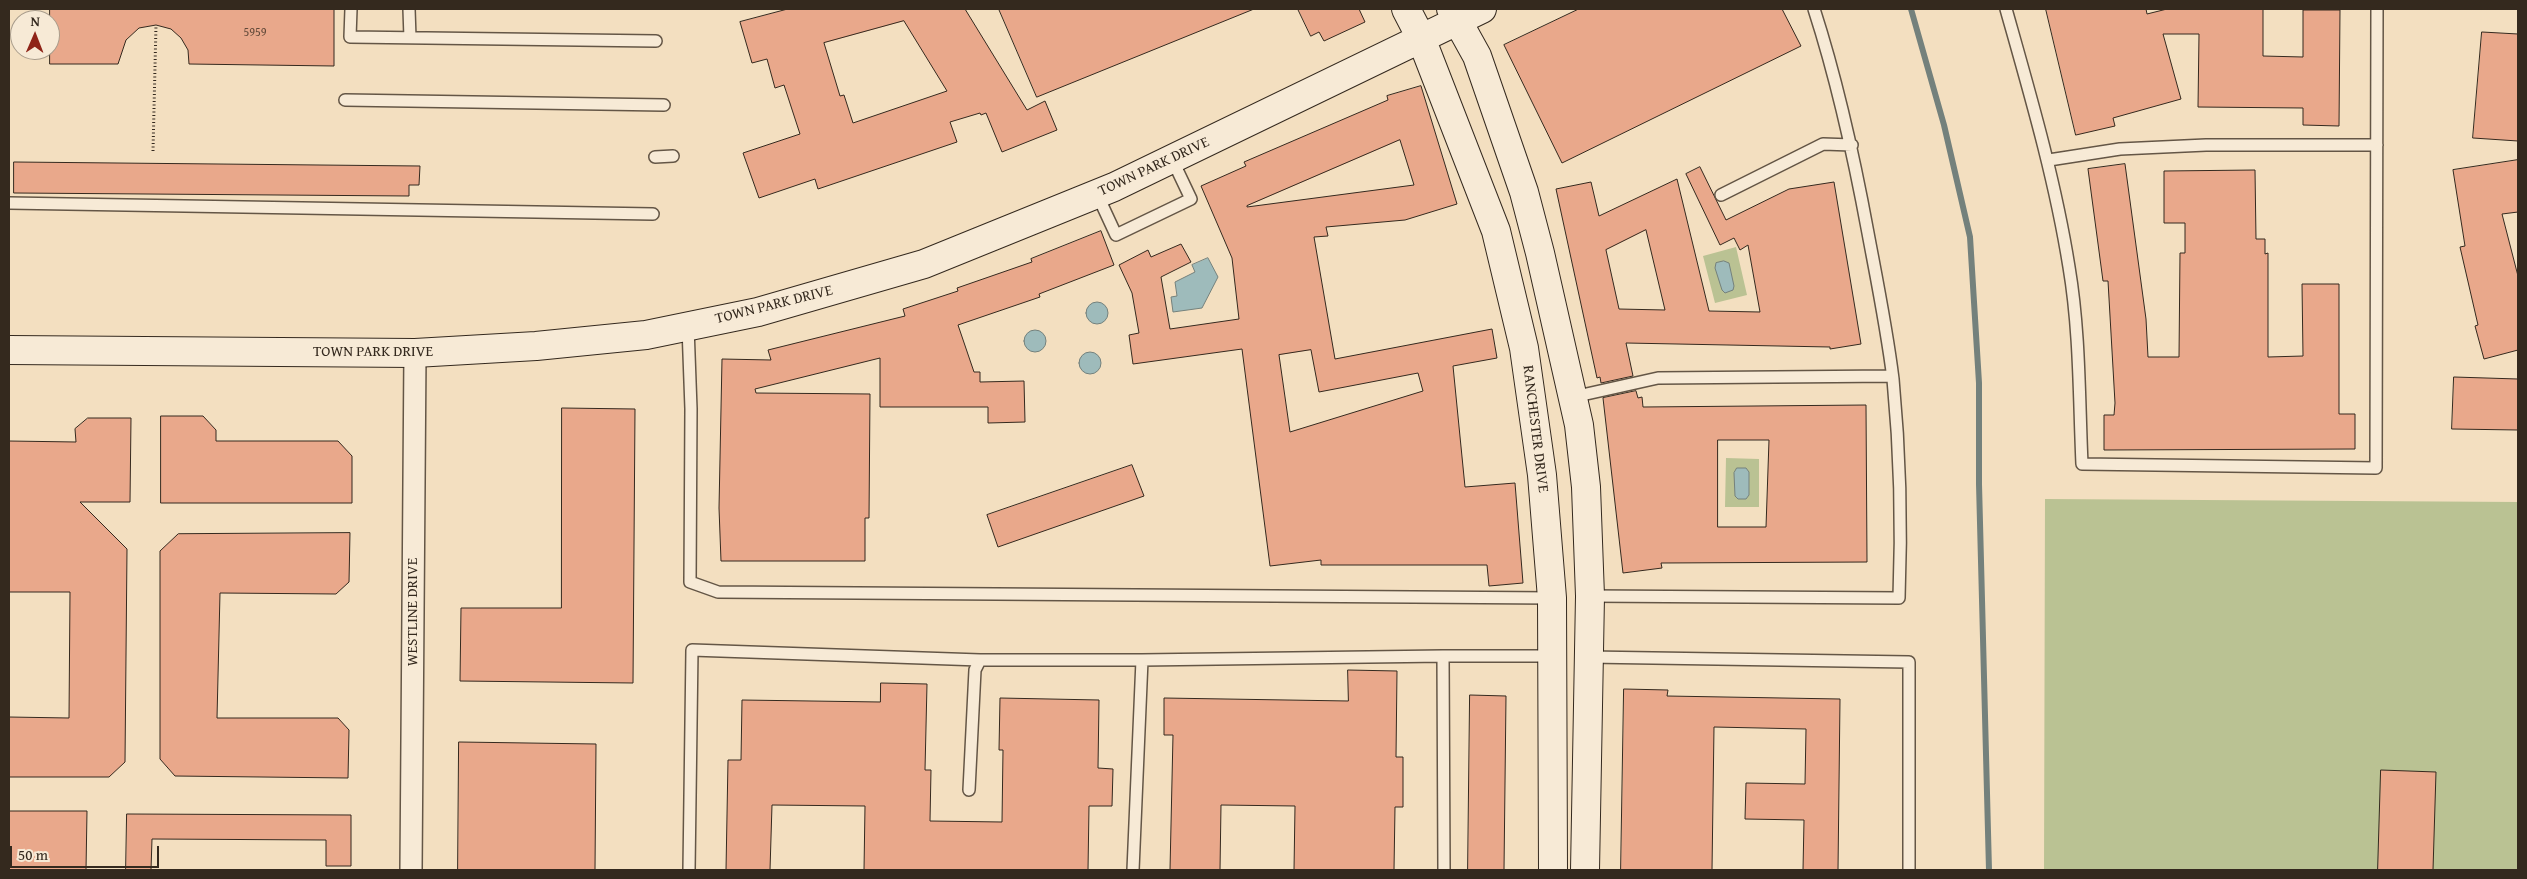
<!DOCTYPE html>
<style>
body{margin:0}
#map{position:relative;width:2527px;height:879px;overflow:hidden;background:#f3dfc0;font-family:"Gentium Book Plus",serif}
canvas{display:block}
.frame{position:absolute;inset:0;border:10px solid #34291e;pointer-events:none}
.north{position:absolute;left:10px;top:10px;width:50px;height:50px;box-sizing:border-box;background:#f7ead6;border:1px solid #a99d8c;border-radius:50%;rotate:1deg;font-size:14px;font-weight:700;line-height:20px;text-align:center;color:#34291e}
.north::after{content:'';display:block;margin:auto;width:18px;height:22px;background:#8f2418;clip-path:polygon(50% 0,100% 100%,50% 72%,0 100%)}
.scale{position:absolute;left:10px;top:846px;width:149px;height:22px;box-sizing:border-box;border:2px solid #34291e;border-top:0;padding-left:6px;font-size:15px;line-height:18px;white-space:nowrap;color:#34291e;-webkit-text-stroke:4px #f7ead6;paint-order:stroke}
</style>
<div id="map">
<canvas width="2527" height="879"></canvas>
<div class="frame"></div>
<div class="north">N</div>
<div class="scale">50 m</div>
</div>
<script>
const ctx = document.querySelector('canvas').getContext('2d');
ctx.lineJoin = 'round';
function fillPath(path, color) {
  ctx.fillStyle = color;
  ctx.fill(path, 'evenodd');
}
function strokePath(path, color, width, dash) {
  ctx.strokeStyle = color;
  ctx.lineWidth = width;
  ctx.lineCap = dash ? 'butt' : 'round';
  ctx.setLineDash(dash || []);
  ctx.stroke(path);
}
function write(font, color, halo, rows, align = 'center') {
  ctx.font = font + ' "Gentium Book Plus",serif';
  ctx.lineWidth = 4.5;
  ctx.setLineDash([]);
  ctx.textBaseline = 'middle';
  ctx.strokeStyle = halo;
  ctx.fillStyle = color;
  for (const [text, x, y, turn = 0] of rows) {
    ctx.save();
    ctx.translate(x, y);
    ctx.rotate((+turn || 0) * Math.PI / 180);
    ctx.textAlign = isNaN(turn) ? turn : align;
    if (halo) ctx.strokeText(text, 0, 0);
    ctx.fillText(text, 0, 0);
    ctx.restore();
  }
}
const green = new Path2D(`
 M1736,247L1747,295L1715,303L1703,256Z
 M1726,458L1759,459V507H1725Z
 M2045,499L2518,502V870H2044Z`);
const water = new Path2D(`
 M1208,258L1218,277L1202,308L1173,312L1171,297L1177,296L1175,282L1195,272L1192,265Z
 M1724,261L1729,263L1734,286L1733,290L1725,293L1722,290L1715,268L1716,263Z
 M1086 313a11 11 0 1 1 22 0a11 11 0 1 1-22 0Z
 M1024 341a11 11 0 1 1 22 0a11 11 0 1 1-22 0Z
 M1079 363a11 11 0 1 1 22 0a11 11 0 1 1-22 0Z
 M1737,468H1746L1749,472V495L1746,499H1738L1735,496L1734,473Z`);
const stream = new Path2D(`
 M1911,9L1944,125L1970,237L1979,383V484L1989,870`);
const building = new Path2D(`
 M50,9H334V66L189,64L188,50L181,38L171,29L156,25L139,28L126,40L118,64H50Z
 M788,9H965L1027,110L1045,101L1057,130L1002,152L986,113L981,115L980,113L950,122L957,142L818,189L815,179L759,198L743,153L800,134L784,85L775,88L767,59L752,63L740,22ZM904,21L947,91L853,123L844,95L840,96L824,43Z
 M999,9H1254L1037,97Z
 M1298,9H1359L1365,22L1324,41L1319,32L1311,36Z
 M1579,9H1782L1801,46L1562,163L1504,45Z
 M2046,9H2146L2147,14L2167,9H2263V56L2303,57V10H2340L2339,126L2303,125V108L2198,107L2199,34H2163L2181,99L2113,118L2115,126L2076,135Z
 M2482,32L2518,34V141L2473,138Z
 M1421,86L1457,204L1405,220L1326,227L1328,236L1314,237L1335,359L1492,329L1497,358L1453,366L1465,487L1515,483L1523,583L1489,586L1487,565H1321V560L1270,566L1242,349L1133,364L1129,335L1139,333L1132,293L1119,265L1148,250L1151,257L1181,244L1191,262L1161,277L1170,329L1239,319L1232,258L1201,186L1246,166L1244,162L1388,100L1387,96ZM1400,140L1414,185L1247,207V206ZM1311,350L1319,392L1418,373L1423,391L1290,432L1279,355Z
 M2518,160V212L2502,214L2518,276V350L2484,359L2475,326L2478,325L2460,247L2465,246L2453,170Z
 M14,162L420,166L419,185H409V196L14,193Z
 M2125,164L2146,319L2148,357H2179L2180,253H2185V223H2164V171L2255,170L2256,239H2265V254L2268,253V357L2303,356L2302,284H2339V414H2355V449L2104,450V415H2114L2115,403L2108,281H2103L2088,169Z
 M1700,167L1726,220L1789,189L1834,182L1861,344L1830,349V347L1626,343L1633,376L1601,383L1600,377L1597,378L1556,189L1591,182L1599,216L1677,179L1709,311L1760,312L1748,245L1740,250L1734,238L1720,245L1686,174ZM1646,230L1665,310L1619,309L1606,250Z
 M1101,231L1114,265L1039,294L1040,297L958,325L974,372H980V382L1024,381L1025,422L988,423V407H880V358L755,389L756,393L870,394L869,518H865V561H721L719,508L722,359L771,360L768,350L905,316L903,309L958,291L957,288L1032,262L1031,259Z
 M2454,377L2518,379V430L2452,429Z
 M1636,391L1638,398L1642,397L1643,407L1866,405L1867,562L1661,563L1662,568L1623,573L1603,398ZM1718,440H1769L1766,527H1718Z
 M562,408L635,409L633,683L460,681L461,608H561Z
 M161,416H203L216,430V441H338L352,456V503H161Z
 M88,418H131L130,502H80L127,549L125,762L109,777H9V717L69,718L70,592H9V441L76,442L75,429Z
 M1132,465L1144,496L998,547L987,515Z
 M350,533L349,582L336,594L220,593L217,718H338L349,730L348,778L175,776L160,759V551L178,534Z
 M1348,670L1397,671L1396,757H1403V807H1395L1394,870H1294L1295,806L1221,805L1220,870H1170L1173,735H1164V698L1348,701Z
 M881,683L927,684L925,770H931L930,821L1002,822L1003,750H999L1000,698L1099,700L1098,768L1113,769L1112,806H1089L1088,870H864L865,806L772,805L770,870H726L728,760H741L742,700L880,702Z
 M1624,689L1668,690L1667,696L1840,699L1838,870H1803L1804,820L1745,819L1746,783L1805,784L1806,729L1714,727L1712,870H1621Z
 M1470,695L1506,696L1504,870H1468Z
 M459,742L596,744L595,870H458Z
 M2381,770L2436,772L2433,870H2378Z
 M9,811H87L86,870H9Z
 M127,814L351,815V866H326V840L152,839L151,870H126Z`);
const path = new Path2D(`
 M153,151L156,25`);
const lane = new Path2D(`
 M351,9L350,37L656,41
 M409,9L410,38
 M2006,9C2030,94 2055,179 2069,267C2080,332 2079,399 2082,464L2376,468L2377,9
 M345,100L664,105
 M655,157L673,156
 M2049,160L2120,149L2206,145H2377
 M1097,194L1116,235L1191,199L1172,159
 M1721,195L1823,144L1852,145
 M9,203L653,214
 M688,327L691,409L690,582L718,592L1552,598
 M1573,397L1658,378L1892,376
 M1590,596L1899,598C1902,524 1900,452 1893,379C1887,330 1877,281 1868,233C1854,157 1838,83 1814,9
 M1589,657L1909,662V870
 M969,790L975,670L980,660H1142
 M689,870L692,650L980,660
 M1133,870L1142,660L1443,656
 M1444,870L1443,656H1551`);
const street = new Path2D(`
 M411,870L415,353`);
const secondary = new Path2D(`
 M1406,9L1421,38L1496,231L1524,348L1542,475L1552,598L1553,870
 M1451,9L1477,56L1524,192L1540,253L1579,425L1586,487L1590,596L1585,870
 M9,350L415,353L536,346L646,335L758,312L924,264L1114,187L1482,9`);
const numberNames = [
 ["5959",255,33]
];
const streetNames = [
 ["TOWN PARK DRIVE",1154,167,-25],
 ["TOWN PARK DRIVE",774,305,-14],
 ["TOWN PARK DRIVE",373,352],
 ["RANCHESTER DRIVE",1535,429,83],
 ["WESTLINE DRIVE",413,612,-90]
];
fillPath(green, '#bac293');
fillPath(water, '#9ebbbb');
strokePath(water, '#74817c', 1);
strokePath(stream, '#74817c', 6);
fillPath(building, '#e9a88b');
strokePath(building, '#34291e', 1);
strokePath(lane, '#645646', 14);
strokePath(street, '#645646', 24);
strokePath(secondary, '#34291e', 30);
strokePath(path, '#34291e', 3, [1, 2.5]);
strokePath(lane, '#f7ead6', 11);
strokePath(street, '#f7ead6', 21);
strokePath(secondary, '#f7ead6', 28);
write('12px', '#614939', null, numberNames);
write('15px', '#34291e', '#f7ead6', streetNames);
</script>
